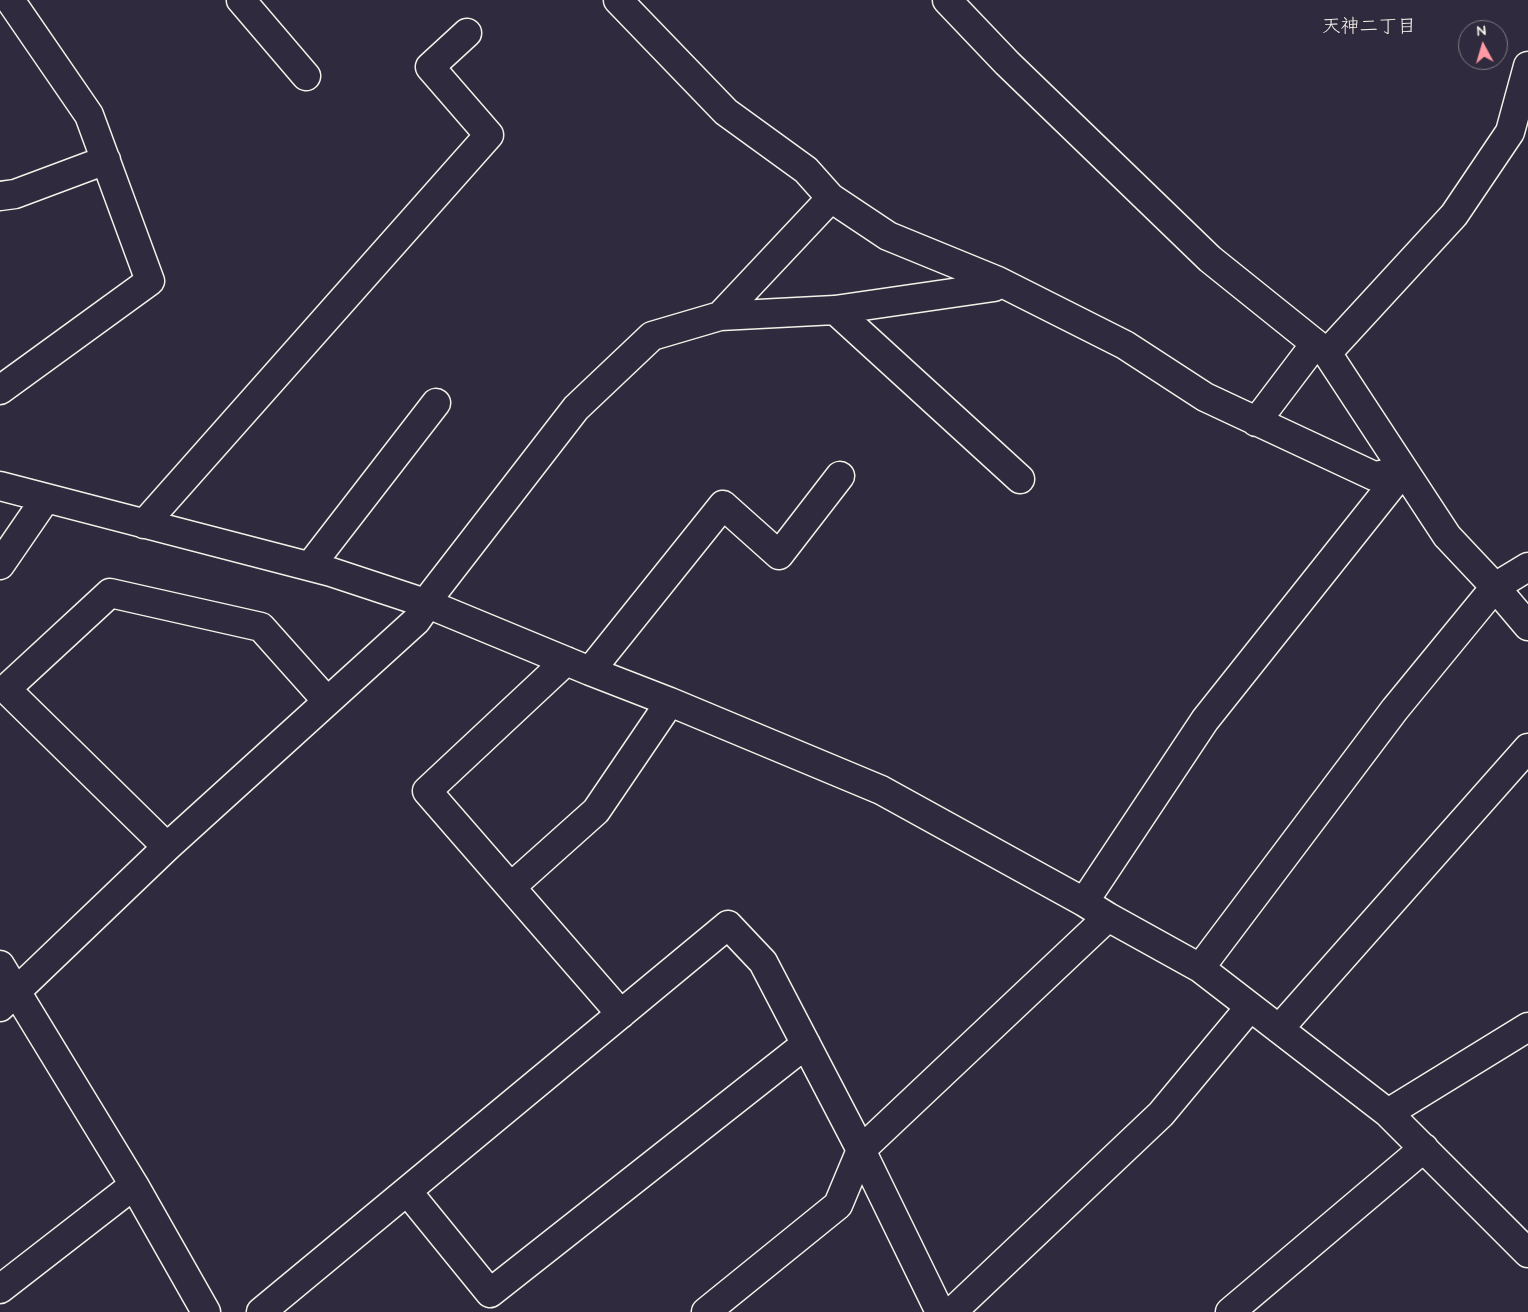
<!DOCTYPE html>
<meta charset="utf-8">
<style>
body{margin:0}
#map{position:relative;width:1528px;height:1312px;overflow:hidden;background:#2f2a3d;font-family:"Architects Daughter",sans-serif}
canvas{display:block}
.north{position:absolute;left:1458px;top:20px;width:50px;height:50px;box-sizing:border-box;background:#2f2a3d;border:1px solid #7e7a81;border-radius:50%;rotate:354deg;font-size:14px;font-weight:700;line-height:20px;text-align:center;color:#f4f1e8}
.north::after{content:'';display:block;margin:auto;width:18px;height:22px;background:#ff9aa2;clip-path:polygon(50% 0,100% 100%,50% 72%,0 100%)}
</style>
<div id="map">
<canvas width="1528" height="1312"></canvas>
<div class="north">N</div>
</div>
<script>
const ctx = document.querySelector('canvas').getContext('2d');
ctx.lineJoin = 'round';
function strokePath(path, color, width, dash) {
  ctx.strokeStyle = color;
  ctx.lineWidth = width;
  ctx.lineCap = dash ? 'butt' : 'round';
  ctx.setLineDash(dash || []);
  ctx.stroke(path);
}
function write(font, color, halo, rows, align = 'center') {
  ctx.font = font + ' "Architects Daughter","Klee One",sans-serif';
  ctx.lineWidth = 4;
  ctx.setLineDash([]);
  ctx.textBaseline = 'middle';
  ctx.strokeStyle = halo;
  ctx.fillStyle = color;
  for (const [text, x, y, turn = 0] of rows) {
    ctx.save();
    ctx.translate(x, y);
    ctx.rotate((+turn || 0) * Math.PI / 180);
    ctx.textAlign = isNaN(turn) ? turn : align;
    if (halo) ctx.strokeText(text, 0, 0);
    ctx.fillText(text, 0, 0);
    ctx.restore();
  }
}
const minor = new Path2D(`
 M241,0L306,76
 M618,0L726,112L806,170L831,198L888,236L998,281L1125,345L1205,397L1374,476L1403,471
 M947,0L1007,63L1210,259L1327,353L1447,536L1495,587L1528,626
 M0,196L15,194L106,160
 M835,310L1020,479
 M720,316L831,198
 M1327,353L1454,215L1510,132L1528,66
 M0,390L150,281L89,115L10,0
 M1256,422L1315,344
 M0,486L331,572L428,604L590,671L670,702L881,790L1084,902L1108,917L1200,968L1388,1113L1528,1253
 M144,524L489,135L430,67L467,33
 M0,565L46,498
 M310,566L436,403
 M566,661L427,791L621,1014
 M590,671L723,505L779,555L840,476
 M167,847L6,689L110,593L261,627L327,701
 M511,887L596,811L670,702
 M1084,902L1205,720L1403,471
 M0,965L134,1185L206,1312
 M1200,968L1395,709L1495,587L1528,567
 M0,1007L167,847L416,621L428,604L433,593L576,408L652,336L720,316L835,310L994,287L998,281
 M1279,1029L1528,748
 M1388,1113L1528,1027
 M407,1191L490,1293L806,1044
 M0,1289L134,1185
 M261,1312L728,925L763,962L861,1150L940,1312
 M706,1312L838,1205L861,1150L1108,917
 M952,1312L1161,1114L1250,1007
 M1230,1312L1424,1148`);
const neighbourhoodNames = [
 ["天神二丁目",1369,28]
];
strokePath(minor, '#f4f1e8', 31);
strokePath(minor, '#2f2a3d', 28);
write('19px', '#f4f1e8', '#2f2a3d', neighbourhoodNames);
</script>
